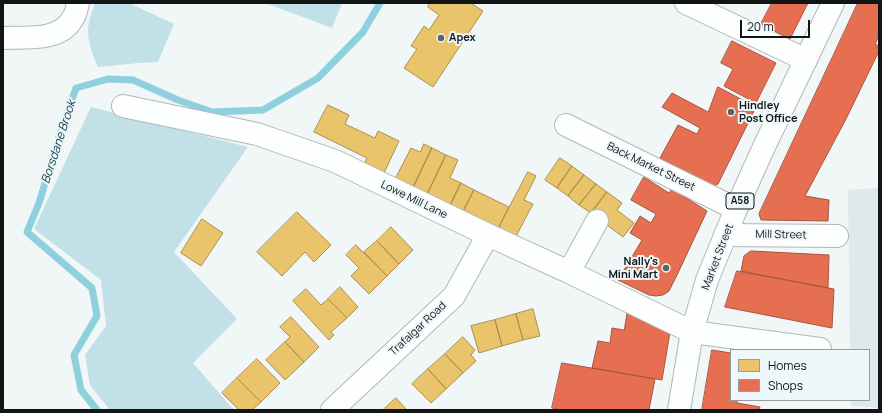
<!DOCTYPE html>
<style>
body{margin:0}
#map{position:relative;width:882px;height:413px;overflow:hidden;background:#f1f6f7;font-family:Manrope,sans-serif}
canvas{display:block}
.frame{position:absolute;inset:0;border:4px solid #121515;pointer-events:none}
.legend{position:absolute;left:730px;top:349px;width:140px;height:52px;box-sizing:border-box;background:#eef8fa;border:1px solid #969d9e;margin:0;padding:5px 7px;list-style:none;font-size:12px;color:#121515}
.legend li{display:flex;align-items:center;gap:8px;height:20px}
.legend b{width:20px;border:1px solid #969d9e}
.scale{position:absolute;left:740px;top:20px;width:70px;height:18px;box-sizing:border-box;border:2px solid #121515;border-top:0;padding-left:5px;font-size:12px;line-height:14px;white-space:nowrap;color:#121515;-webkit-text-stroke:3px #eef8fa;paint-order:stroke}
</style>
<div id="map">
<canvas width="882" height="413"></canvas>
<div class="frame"></div>
<ul class="legend">
<li><b style="height:11px;background:#e9c46a"></b>Homes</li>
<li><b style="height:11px;background:#e76f51"></b>Shops</li>
</ul>
<div class="scale">20 m</div>
</div>
<script>
const ctx = document.querySelector('canvas').getContext('2d');
ctx.lineJoin = 'round';
function fillPath(path, color) {
  ctx.fillStyle = color;
  ctx.fill(path, 'evenodd');
}
function strokePath(path, color, width, dash) {
  ctx.strokeStyle = color;
  ctx.lineWidth = width;
  ctx.lineCap = dash ? 'butt' : 'round';
  ctx.setLineDash(dash || []);
  ctx.stroke(path);
}
function write(font, color, halo, rows, align = 'center') {
  ctx.font = font + ' Manrope,sans-serif';
  ctx.lineWidth = 4;
  ctx.setLineDash([]);
  ctx.textBaseline = 'middle';
  ctx.strokeStyle = halo;
  ctx.fillStyle = color;
  for (const [text, x, y, turn = 0] of rows) {
    ctx.save();
    ctx.translate(x, y);
    ctx.rotate((+turn || 0) * Math.PI / 180);
    ctx.textAlign = isNaN(turn) ? turn : align;
    if (halo) ctx.strokeText(text, 0, 0);
    ctx.fillText(text, 0, 0);
    ctx.restore();
  }
}
const built = new Path2D(`
 M879,188V408L851,406V400H869V350H850L848,190Z`);
const green = new Path2D(`
 M95,3H129L174,24L158,62L139,63L98,67C93,56 88,43 88,31C88,23 92,10 95,3Z
 M265,3H342L332,28Z
 M91,107L248,147L174,252L237,319L193,363L234,410H110L90,385L85,355L106,326L101,280L34,229Z`);
const homes = new Path2D(`
 M430,3H471L483,11L433,87L404,68L417,49L411,46L424,26L429,30L439,15L428,7Z
 M328,105L349,115L345,124L375,138L378,131L399,141L384,173L364,164L367,158L314,132Z
 M424,144L432,148L411,192L393,183L411,148L420,152Z
 M432,148L446,155L425,199L411,192Z
 M446,155L458,160L450,178L461,183L448,210L425,199Z
 M560,158L572,166L557,188L545,180Z
 M572,166L584,175L568,196L557,188Z
 M528,172L536,176L524,200L533,204L513,242L496,233Z
 M584,175L596,184L579,205L568,196Z
 M461,183L474,190L461,216L448,210Z
 M596,184L607,192L591,213L579,205Z
 M474,190L509,207L496,233L461,216Z
 M607,192L622,203L617,210L634,223L623,237L591,213Z
 M297,212L331,245L314,262L305,252L282,276L257,252Z
 M202,219L223,233L201,266L181,253Z
 M391,227L413,250L399,264L377,241Z
 M377,241L399,264L387,276L364,252Z
 M356,245L387,276L369,294L351,276L359,268L346,255Z
 M340,287L358,307L347,318L328,299Z
 M306,289L321,305L328,299L347,318L331,332L334,335L329,340L293,301Z
 M533,309L540,336L523,340L516,314Z
 M516,314L523,340L502,346L495,320Z
 M291,317L319,347L304,362L285,342L290,337L280,327Z
 M495,320L502,346L479,353L471,326Z
 M463,337L475,350L471,355L476,361L463,373L445,354Z
 M285,342L304,362L285,380L266,360Z
 M445,354L463,373L446,389L428,369Z
 M257,359L280,383L261,402L237,378Z
 M428,369L446,389L431,403L412,384Z
 M237,378L261,402L252,410H239L222,393Z
 M396,398L407,410H383Z`);
const shops = new Path2D(`
 M772,3H808L790,39L761,24Z
 M858,3H879V36L875,44L879,46V51L846,119L805,196L829,200L828,221L761,220L759,214Z
 M732,41L776,63L756,103L724,86L733,69L721,63Z
 M718,87L756,107L718,184L714,186L660,158L678,125L697,134L700,128L662,107L672,93L708,112Z
 M644,177L669,193L672,189L707,211L678,273L669,291L663,295L656,296L649,295L618,280L642,240L630,233L640,216L651,223L656,214L631,200Z
 M751,251L829,255L828,288L741,271L744,256Z
 M737,271L834,289L832,328L725,307Z
 M628,309L670,332L662,380L592,368L598,341L610,343L612,328L624,330Z
 M712,350L731,353V400H737V403L760,407L759,410H702Z
 M562,363L655,379L649,410H560L552,408Z`);
const stream = new Path2D(`
 M97,410L81,390L74,355L97,316L92,288L27,232L39,203L59,137L76,88L108,79L133,80L178,100L212,112L263,110L318,78L363,32L380,3`);
const street = new Path2D(`
 M686,3L806,60
 M3,38C26,37 60,42 73,18C76,14 77,8 78,3
 M123,106L257,134L335,161L488,235L569,272L692,332L820,349
 M566,125L736,209
 M725,235L837,236
 M569,272L597,221
 M332,410L454,296L488,235`);
const highway = new Path2D(`
 M679,410L692,332L707,280L736,209L763,149L833,3`);
const markers = [
 [441,38,4,"#606464"],
 [731,112,4,"#606464"],
 [666,268,4,"#606464"]
];
const shields = [
 [740,201,28]
];
const shieldNames = [
 ["A58",740,201]
];
const poiNames = [
 ["Apex",449,38],
 ["Hindley",739,106],
 ["Post Office",739,119],
 ["Nally's",658,262,"right"],
 ["Mini Mart",658,275,"right"]
];
const streetNames = [
 ["Back Market Street",651,167,26],
 ["Lowe Mill Lane",414,200,26],
 ["Mill Street",781,235,1],
 ["Market Street",718,257,-69],
 ["Trafalgar Road",418,329,-43]
];
const waterNames = [
 ["Borsdane Brook",59,142,-72]
];
fillPath(built, '#dde9eb');
fillPath(green, '#c2e0e7');
fillPath(homes, '#e9c46a');
strokePath(homes, '#a89050', 1);
fillPath(shops, '#e76f51');
strokePath(shops, '#a7543f', 1);
strokePath(stream, '#8ed0de', 7);
strokePath(street, '#b3b7b8', 24);
strokePath(highway, '#b3b7b8', 24);
strokePath(street, '#fdfefe', 22);
strokePath(highway, '#fdfefe', 22);
for (const [x, y, r, color] of markers) {
  const dot = new Path2D();
  dot.arc(x, y, r, 0, 2 * Math.PI);
  ctx.fillStyle = color;
  ctx.fill(dot);
  strokePath(dot, '#eef8fa', 1.5);
}
for (const [x, y, w] of shields) {
  const box = new Path2D();
  box.roundRect(x - w / 2, y - 8, w, 16, 3);
  ctx.fillStyle = '#eef8fa';
  ctx.fill(box);
  strokePath(box, '#121515', 1);
}
write('bold 10px', '#121515', null, shieldNames);
write('bold 11px', '#121515', '#eef8fa', poiNames, 'left');
write('11px', '#121515', '#eef8fa', streetNames);
write('italic 12px', '#154048', '#eef8fa', waterNames);
</script>
